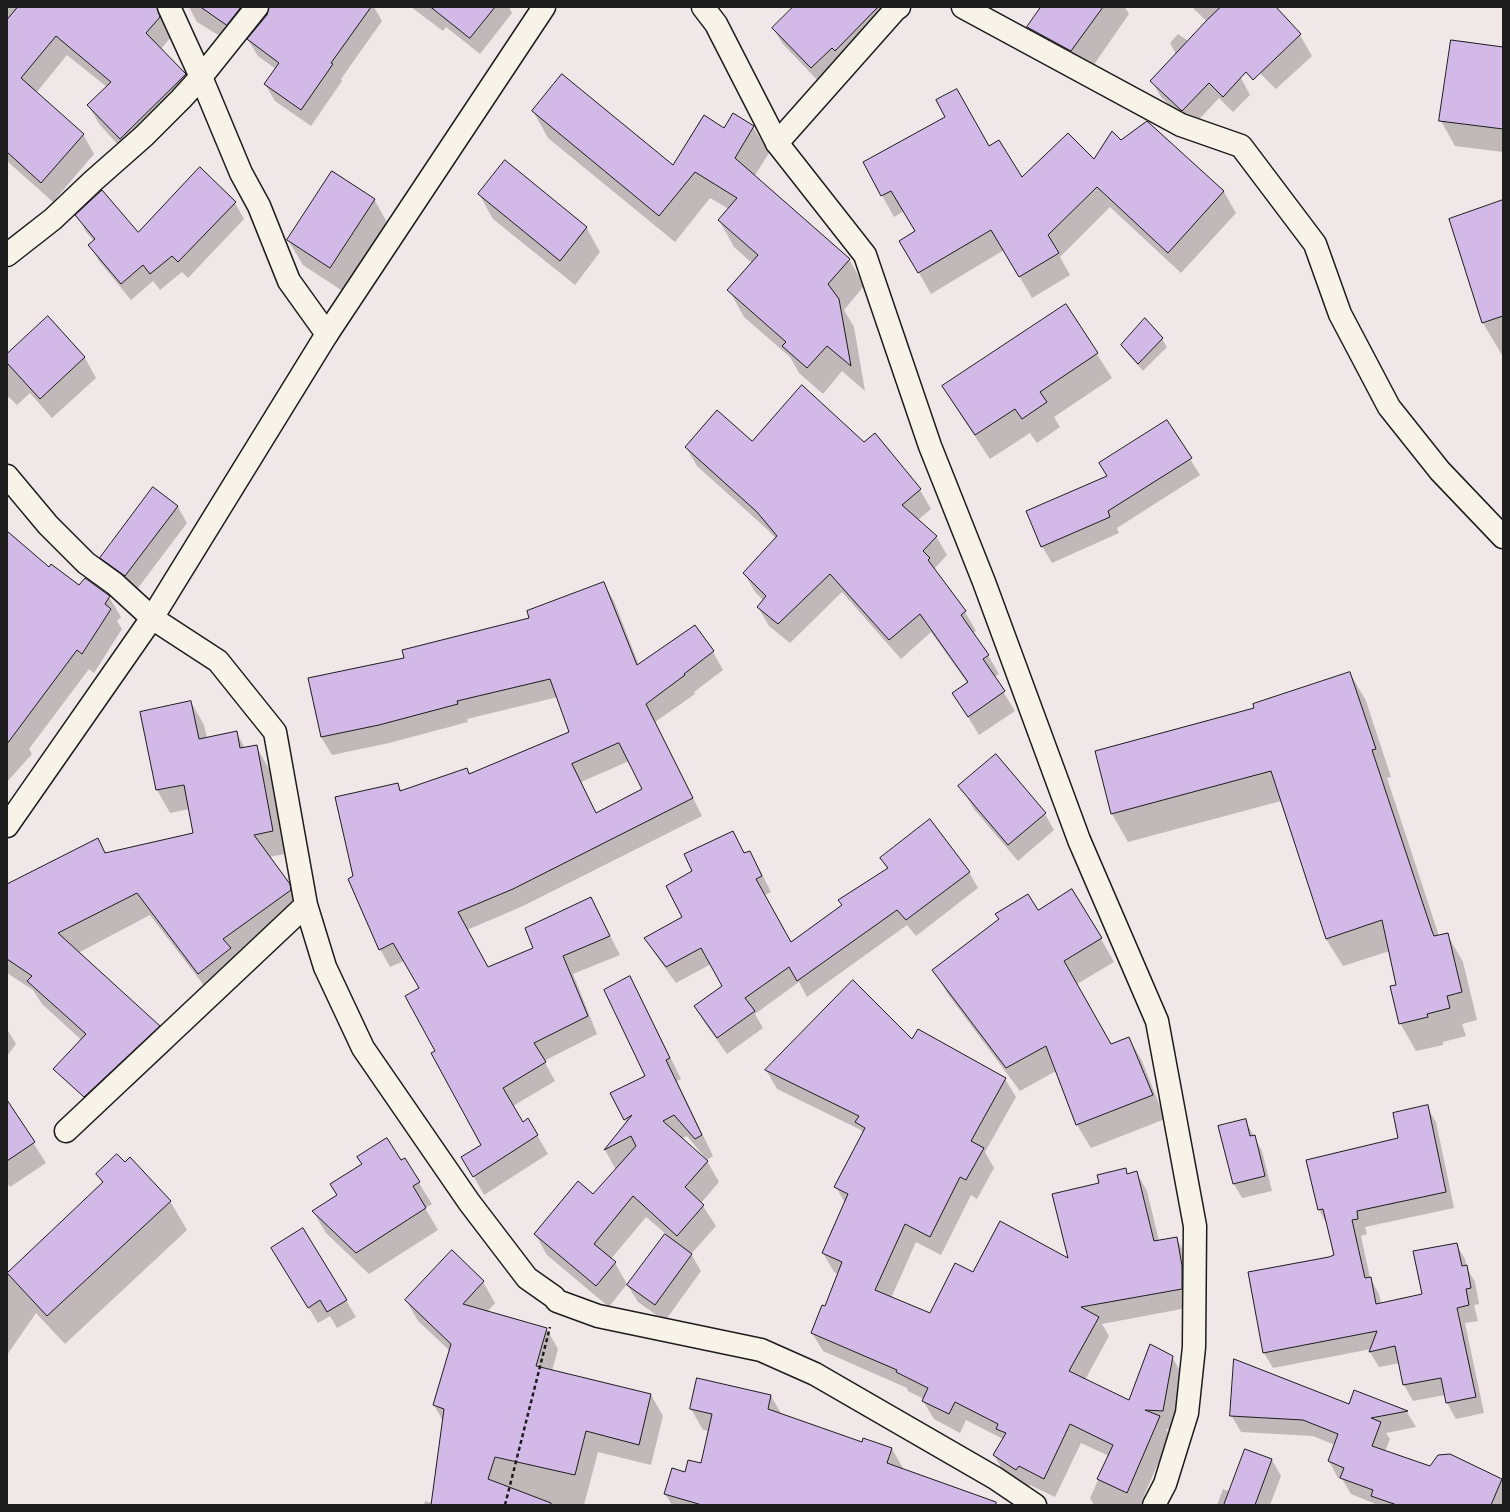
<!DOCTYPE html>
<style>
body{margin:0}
#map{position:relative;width:1510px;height:1512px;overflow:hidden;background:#f0e7e8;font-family:"Architects Daughter",sans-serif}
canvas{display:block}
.frame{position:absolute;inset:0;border:8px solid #1c1c1c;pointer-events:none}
</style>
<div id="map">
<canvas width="1510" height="1512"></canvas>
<div class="frame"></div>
</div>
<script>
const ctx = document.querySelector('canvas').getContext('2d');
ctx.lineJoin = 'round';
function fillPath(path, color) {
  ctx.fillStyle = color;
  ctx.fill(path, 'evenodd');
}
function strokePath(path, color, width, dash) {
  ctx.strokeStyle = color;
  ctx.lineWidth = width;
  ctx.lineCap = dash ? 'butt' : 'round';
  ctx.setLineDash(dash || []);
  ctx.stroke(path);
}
const shadow = new Path2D(`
 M7,7H159L171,37L161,49L185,75L197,95L131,159L100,125L88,105L107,87L67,55L36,93L83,134L94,154L53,202L7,161V21L10,18L7,17Z
 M189,7H260L233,44L197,22Z
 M300,7H374L382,21L341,79L342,81L311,126L275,101L265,84L276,69L258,56L248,40Z
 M411,7H509L512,13L480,54L446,27L443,31Z
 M795,7H903L821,84L783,44L773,28Z
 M1042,7H1125L1129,14L1086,76L1042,51L1028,27Z
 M1192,7H1274L1300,35L1312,56L1276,89Z
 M1178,34L1241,78L1250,95L1233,112L1219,98L1192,127L1161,97L1152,81L1176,54L1170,43Z
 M1452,41L1503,48V152L1455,146L1441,121Z
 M533,111L673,167L724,129L753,127L769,153L754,177L849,259L864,286L844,310L854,327L865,391L842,371L823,394L799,373L790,357L744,317L729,290L752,263L734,247L719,220L729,209L710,198L675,242L548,138Z
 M1147,122L1224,192L1236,213L1181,273L1110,207L1060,257L1070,275L1032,298L1004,250L931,294L901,241L916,232L904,211L894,217L864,163L989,147L1022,179L1094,161Z
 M479,194L586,227L600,252L575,285L493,219Z
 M374,199L388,224L344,292L303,265L288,240Z
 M1503,201V355H1502L1483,323L1450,220Z
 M235,203L244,219L188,278L182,272L160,290L153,281L131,300L99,261L90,245L94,241L86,232L77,215L138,233Z
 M1066,305L1112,378L1054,417L1060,427L1037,443L1030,433L990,459L958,411L943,387Z
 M48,318L85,358L96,378L52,418L30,393L17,405L9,397L7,399V352L9,354Z
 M1145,319L1162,339L1167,347L1143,371L1127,353L1122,345Z
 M1167,422L1200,475L1117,528L1119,533L1052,563L1042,546L1108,477Z
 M874,434L920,490L931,509L918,520L936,536L947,555L935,568L940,578L965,612L976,631L973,633L988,655L999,674L994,677L1015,711L979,735L953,693L968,684L931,632L901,659L842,592L790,643L769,626L758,607L764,601L755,592L744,573L776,539L769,531L697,466L686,447L752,442L864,443Z
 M153,489L178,507L187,523L135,592L111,574L101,558Z
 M7,532L49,569L80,587L109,597L121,617L117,621L122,629L94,673L89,669L29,749L32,754L7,782Z
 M604,584L614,601L639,665L695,626L713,652L723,670L694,692L695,694L655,722L702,816L523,906L467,930L488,968L534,949L591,899L620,955L573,974L597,1034L544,1061L555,1081L513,1106L522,1123L528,1120L548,1154L484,1195L463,1157L483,1146L437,1051L420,989L404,961L390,967L380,949L355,877L398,785L402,792L467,770L469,774L570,732L558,697L467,719L468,722L389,743L332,755L321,737L309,679L405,659L530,618ZM629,761L644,790L596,814L581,782Z
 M1350,673L1366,701L1391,777L1387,778L1439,936L1447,934L1463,962L1477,1020L1462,1024L1466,1036L1443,1042V1045L1416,1051L1400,1023L1397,985L1390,951L1343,966L1326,939L1281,801L1128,842L1112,814L1096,752L1256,709Z
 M191,702L204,725L207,738L236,732L245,748L256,746L269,769L285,854L269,857L289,884L302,908L212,996L150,915L78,953L159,1026L172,1049L132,1086L42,1004L33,990L7,973V895L97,839L106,853L194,834L189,809L170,813L157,790L141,712Z
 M964,791L1045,814L1054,830L1018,861L973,808Z
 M732,832L745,854L750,852L759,868L771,892L765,895L791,943L843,906L887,869L881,858L969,872L978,888L916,936L907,925L807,997L799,982L755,1014L763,1028L727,1054L704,1022L695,1006L723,986L711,964L676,983L655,954L646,938L684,917L693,872Z
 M1038,911L1101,939L1114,962L1077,984L1111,1045L1129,1038L1142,1061L1165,1119L1091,1148L1077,1125L1056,1071L1020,1091L947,993L934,970Z
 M629,978L641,998L681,1079L677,1081L713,1156L707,1160L687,1136L681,1139L707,1161L719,1182L701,1203L716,1226L691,1254L701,1271L665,1321L638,1302L628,1286L666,1234L646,1217L611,1259L615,1263L627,1284L609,1307L547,1255L535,1234L594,1196L616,1170L605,1150L627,1123L625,1120L637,1113L647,1076Z
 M7,1029L16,1044L7,1056Z
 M912,1040L1005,1079L1016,1097L985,1152L994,1168L977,1199L971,1195L941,1255L916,1242L891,1298L930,1315L973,1274L1070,1260L1100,1184L1125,1169L1128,1174L1136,1172L1147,1191L1159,1241L1176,1238L1187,1257L1192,1307L1102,1324L1109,1336L1085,1380L1129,1401L1172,1357L1183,1376L1173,1430L1166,1429L1170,1436L1140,1505H1094L1090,1498L1109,1456L1081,1443L1055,1497L1030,1485L1027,1488L1005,1474L994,1455L1003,1439L966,1420L960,1433L934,1419L923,1401L924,1399L908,1391L907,1388L823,1351L812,1333L825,1307L839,1274L834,1272L823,1253L845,1203L836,1187L863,1134L861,1130L777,1089L766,1070Z
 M7,1102L46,1163L10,1187L7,1183Z
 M1427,1107L1436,1122L1454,1208L1365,1227L1367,1234L1361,1236L1370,1278L1379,1294L1381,1303L1423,1295L1456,1244L1465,1259L1467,1268L1475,1282L1479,1304L1474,1305L1478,1321L1465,1323L1484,1413L1456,1419L1447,1403L1445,1395L1413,1401L1404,1385L1400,1363L1379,1367L1370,1352L1371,1349L1273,1368L1264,1353L1329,1258L1335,1256L1328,1226L1319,1210L1307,1161L1400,1139Z
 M1245,1120L1262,1151L1272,1191L1242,1198L1234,1184L1220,1127Z
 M404,1159L432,1204L425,1208L438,1230L369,1274L326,1233L313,1211L338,1196L363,1165L401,1162Z
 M97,1174L170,1201L187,1230L65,1344L36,1313L7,1355V1274L103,1184Z
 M303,1229L356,1317L337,1328L330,1316L318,1323L282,1264Z
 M483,1282L495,1303L487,1312L546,1328L558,1349L552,1371L651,1395L663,1416L651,1465L598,1452L584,1505H424L425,1501L432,1503L443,1421L434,1405L450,1351L418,1321L406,1300Z
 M1363,1395L1407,1412L1416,1427L1386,1433L1390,1439L1385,1452L1430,1467L1502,1480L1503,1482V1505H1378L1351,1494L1342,1479L1338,1478L1329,1461L1335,1445L1313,1436L1241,1432L1231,1415L1350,1405Z
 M771,1396L782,1415L862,1443L892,1449L904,1470L964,1505H672L665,1494L686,1473L702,1464L709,1431L703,1430L691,1409Z
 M1272,1460L1281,1476L1270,1505H1217L1223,1489L1230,1492Z`);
const building = new Path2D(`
 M18,7H157L160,17L146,33L186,74L120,139L87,105L111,82L56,36L21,78L84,134L41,183L7,152V20Z
 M201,7H241L227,25Z
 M269,7H371L331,63L333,64L301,110L264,84L279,63L247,39L267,15Z
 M431,7H495L470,38Z
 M793,7H878L835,51L832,48L811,68L772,28Z
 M1041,7H1103L1071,51L1027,27Z
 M1221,7H1276L1301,34L1253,80L1246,72L1223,97L1209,83L1182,111L1150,81L1207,20Z
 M1451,40L1503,47V129L1439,121Z
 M562,74L673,165L704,115L724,128L733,113L754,126L735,158L850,259L828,284L839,299L851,366L827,346L807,368L782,346L786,342L727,290L758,255L718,220L737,198L695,172L659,216L532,111Z
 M957,89L989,146L999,140L1022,177L1068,133L1094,159L1112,131L1121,140L1147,121L1224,191L1168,253L1097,187L1048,235L1059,253L1019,277L991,230L918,273L899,241L915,231L891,191L881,196L863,162L945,117L936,100Z
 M505,160L587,227L560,261L478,194Z
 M200,167L236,202L178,262L172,256L150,274L143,265L121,284L88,245L95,239L75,215L102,190L138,232Z
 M332,171L375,199L330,268L287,240Z
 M1503,200V316L1482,323L1449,219Z
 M1066,304L1098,353L1040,392L1047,402L1022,419L1015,409L975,435L942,386Z
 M48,316L85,357L40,399L7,363V354Z
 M1145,318L1163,338L1138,364L1121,345Z
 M802,385L864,442L875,433L921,489L902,505L937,536L923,551L930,558L928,560L966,611L961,615L989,655L983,659L1005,691L968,717L952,693L968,682L920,614L889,640L830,574L778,624L757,607L766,596L743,573L777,536L757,512L685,447L717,410L752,441Z
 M1167,420L1192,458L1108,511L1110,517L1041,547L1026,511L1107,476L1099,463Z
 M153,487L178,506L125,576L100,558Z
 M7,531L49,567L51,564L79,585L85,578L107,594L110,596L105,604L111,609L82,654L77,650L7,744Z
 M604,582L637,665L695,625L714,651L684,674L685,675L646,704L693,798L513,889L458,912L488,967L533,948L525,928L591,897L610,936L563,956L588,1016L534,1043L546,1062L503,1088L523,1122L528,1118L538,1135L473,1177L461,1157L481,1145L431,1053L435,1051L405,996L419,988L393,943L379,950L348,879L353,876L335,797L398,783L400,791L467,768L469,774L569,732L550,679L457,701L458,704L379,725L321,737L308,678L404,658L402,650L529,618L527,611ZM619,743L642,789L596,813L572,764Z
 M1350,672L1376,749L1372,750L1432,931L1434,936L1448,933L1462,992L1447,996L1450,1008L1427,1014L1428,1017L1399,1024L1390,986L1396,985L1382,920L1326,939L1271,771L1111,814L1095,751L1254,708L1253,704Z
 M191,701L199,739L237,731L240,748L257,745L273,831L254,835L290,884L291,890L223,939L231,948L198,974L137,893L58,933L160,1026L84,1097L53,1069L86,1034L27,981L32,976L7,959V884L98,838L105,853L193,833L184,785L156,790L140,712Z
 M996,754L1046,813L1008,845L958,786Z
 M930,819L970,872L906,920L897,910L797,981L789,967L745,998L755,1011L717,1038L694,1006L722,986L701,948L666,967L644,938L682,917L666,886L692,871L684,854L733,831L744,853L750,851L762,876L756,879L791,942L842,905L838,900L888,868L880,858Z
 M1072,889L1102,938L1064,961L1111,1044L1129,1037L1153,1095L1076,1125L1046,1046L1006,1068L932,970L999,919L995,914L1028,894L1038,910Z
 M630,976L670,1058L666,1060L702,1135L695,1139L674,1115L663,1121L708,1161L685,1187L704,1205L677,1236L633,1196L594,1244L616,1262L596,1286L534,1234L578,1181L593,1194L636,1146L631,1136L604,1150L632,1115L624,1120L610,1093L645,1076L604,990Z
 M853,980L912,1039L918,1029L1006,1078L971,1141L984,1148L966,1180L960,1177L930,1237L905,1224L875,1290L930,1313L955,1263L973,1272L1000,1221L1068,1258L1052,1194L1099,1183L1097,1175L1126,1168L1127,1174L1137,1171L1154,1241L1177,1237L1182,1266V1289L1081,1307L1099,1317L1069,1371L1129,1400L1150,1344L1173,1356L1163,1411L1145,1410L1160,1416L1127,1493L1097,1479L1113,1445L1070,1424L1044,1479L1019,1466L1016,1470L993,1455L1006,1433L996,1429L998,1424L955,1402L949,1414L922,1401L928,1388L896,1372L897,1370L811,1333L822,1305L825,1306L842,1262L822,1253L848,1194L834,1187L865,1128L855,1122L859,1116L765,1070Z
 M7,1100L35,1142L7,1161Z
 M1428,1105L1446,1192L1357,1211L1358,1219L1352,1220L1365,1278L1371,1277L1376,1304L1422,1294L1413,1251L1457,1243L1462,1266L1467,1265L1471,1288L1466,1289L1469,1305L1457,1308L1476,1397L1446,1403L1441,1378L1403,1385L1395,1346L1369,1352L1377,1331L1263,1353L1248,1272L1329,1257L1334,1255L1323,1209L1318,1210L1306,1160L1398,1138L1393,1113Z
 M1246,1119L1250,1136L1255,1135L1265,1176L1233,1184L1218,1126Z
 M387,1138L401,1160L405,1158L420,1182L413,1186L426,1208L356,1253L312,1211L337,1195L330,1184L362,1164L357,1157Z
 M117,1154L125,1162L130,1157L171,1201L47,1316L7,1273L103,1182L96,1174Z
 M303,1228L347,1300L327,1312L320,1300L308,1308L271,1248Z
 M665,1234L692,1254L655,1305L627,1285Z
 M452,1250L484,1281L463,1304L547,1328L536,1366L651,1394L639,1445L586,1431L575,1475L495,1457L488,1479L551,1503V1505H431L444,1409L433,1405L451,1344L405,1300Z
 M1234,1359L1349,1404L1354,1390L1408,1411L1371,1418L1381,1422L1372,1446L1430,1466L1438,1455L1450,1454L1502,1479L1491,1505H1397L1371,1496L1373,1490L1340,1478L1344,1468L1328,1461L1338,1434L1303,1420L1230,1416Z
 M697,1378L771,1395L768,1409L862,1442L863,1438L892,1448L887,1463L996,1502V1505H702L664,1494L672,1468L685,1472L688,1460L701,1463L712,1414L690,1409Z
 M1245,1449L1272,1459L1255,1505H1224Z`);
const path = new Path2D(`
 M505,1505L550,1327`);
const street = new Path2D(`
 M169,7L201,77L241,173L259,206L289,281L327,334
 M963,7L1181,125L1241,146L1315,244L1340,314L1389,407L1440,471L1503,537
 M777,143L895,10L899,7
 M7,255L53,219L93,181L144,136L181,99L201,77L257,7
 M7,476L48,525L86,563L115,584L152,618L218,661L275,732L306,905L325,967L363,1048L469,1202L527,1278L554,1297L557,1301L598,1316L761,1350L815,1374L995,1478L1035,1505
 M66,1131L306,905`);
const secondary = new Path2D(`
 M703,7L716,24L777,143L865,255L930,446L984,582L1079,840L1157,1021L1195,1226L1194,1347L1187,1413L1165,1484L1154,1505
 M7,826L152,618L327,334L544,7`);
fillPath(shadow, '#0003');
fillPath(building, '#d2b9e8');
strokePath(building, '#1c1c1c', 1);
strokePath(street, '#1c1c1c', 25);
strokePath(secondary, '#1c1c1c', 25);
strokePath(path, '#1c1c1c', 2.5, [4, 3]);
strokePath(street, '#f7f3e8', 22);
strokePath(secondary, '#f7f3e8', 22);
</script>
